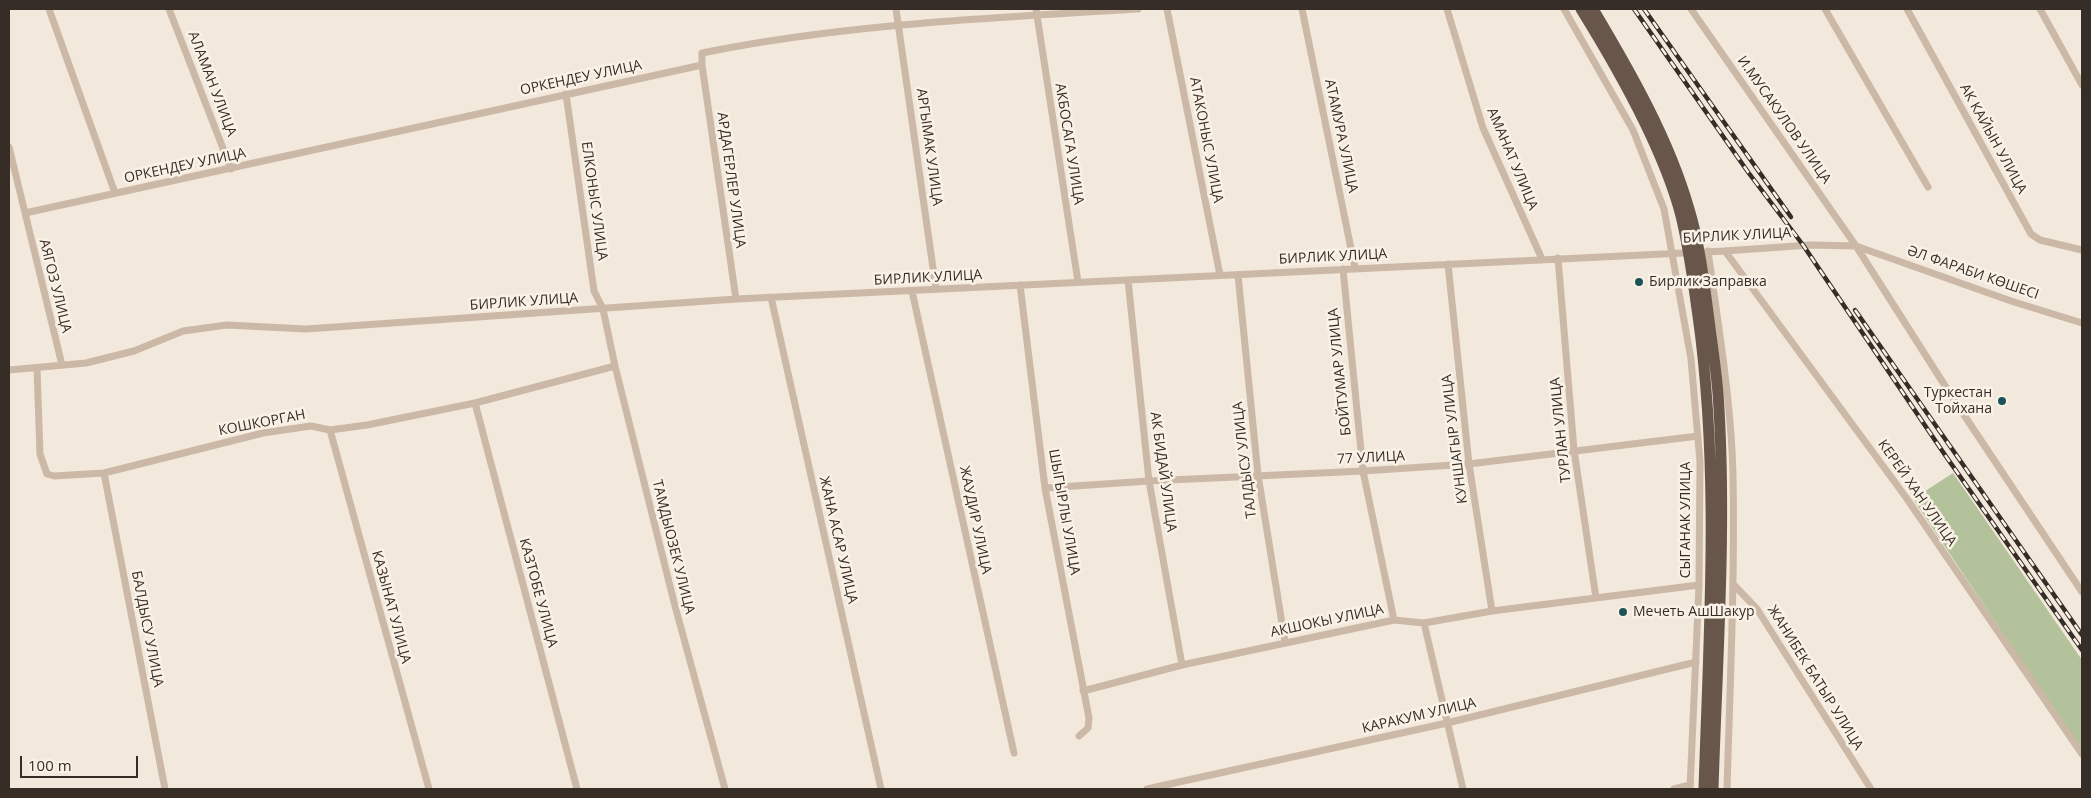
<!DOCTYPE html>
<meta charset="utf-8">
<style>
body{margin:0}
#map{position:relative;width:2091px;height:798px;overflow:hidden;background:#f2e8db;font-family:"Open Sans",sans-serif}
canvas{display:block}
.frame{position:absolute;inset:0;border:10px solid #372d27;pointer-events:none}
.scale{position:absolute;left:20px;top:756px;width:118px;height:22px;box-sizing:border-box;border:2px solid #372d27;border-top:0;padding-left:6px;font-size:15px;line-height:18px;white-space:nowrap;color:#372d27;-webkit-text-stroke:4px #faf2e7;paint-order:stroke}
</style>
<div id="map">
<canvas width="2091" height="798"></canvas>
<div class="frame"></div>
<div class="scale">100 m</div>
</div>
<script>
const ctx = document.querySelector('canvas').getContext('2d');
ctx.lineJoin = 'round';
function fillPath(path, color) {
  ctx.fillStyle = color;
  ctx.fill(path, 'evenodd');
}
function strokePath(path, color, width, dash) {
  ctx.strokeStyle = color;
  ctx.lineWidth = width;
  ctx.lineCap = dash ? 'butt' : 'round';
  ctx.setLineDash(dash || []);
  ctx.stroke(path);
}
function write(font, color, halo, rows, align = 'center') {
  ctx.font = font + ' "Open Sans",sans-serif';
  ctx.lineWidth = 5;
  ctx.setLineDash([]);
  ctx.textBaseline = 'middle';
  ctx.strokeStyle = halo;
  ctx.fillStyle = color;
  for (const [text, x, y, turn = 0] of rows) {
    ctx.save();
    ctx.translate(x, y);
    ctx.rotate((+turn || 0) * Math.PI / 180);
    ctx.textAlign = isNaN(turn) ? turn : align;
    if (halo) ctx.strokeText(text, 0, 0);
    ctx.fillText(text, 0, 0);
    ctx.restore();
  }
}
const green = new Path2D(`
 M1953,473L2082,660V751L1913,499Z`);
const minor = new Path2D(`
 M49,9L115,193
 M169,9L231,169
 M896,9L936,289
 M1036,9L1078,282
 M1167,9L1220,275
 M1302,9L1355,268
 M1447,9L1483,128L1542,259
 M1564,9L1633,130L1664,209L1691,359L1700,462L1699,585L1690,789
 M1691,9L1856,246L1956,403L2082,592
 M1825,9L1928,187
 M1907,9L2031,234L2040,240L2082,250
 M2040,9L2082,85
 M702,65L736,299
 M566,94L594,291L603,309L615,366L675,606L725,789
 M9,147L62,365
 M25,213L702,65V53C845,24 992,18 1138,9
 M1708,251C1718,325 1731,399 1733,474C1735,579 1730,684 1727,789
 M1725,251L1905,496L2082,754
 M1558,258L1574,450L1596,598
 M1448,264L1469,464L1492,611
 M1343,269L1363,471L1394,620
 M1238,275L1258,475L1285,642
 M1128,280L1149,481L1182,665
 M1020,285L1045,488L1089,718L1088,728L1079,736
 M912,291L1014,753
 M771,297L881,789
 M37,368L40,454L47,474L54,476L104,473L263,433L311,426L330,430L367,425L475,403L615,366
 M9,370L86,363L134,351L183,331L227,325L306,329L736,299L1725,251L1810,245L1856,246L2011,301L2082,323
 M475,403L577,789
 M330,430L429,789
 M104,473L165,789
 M1045,488L1149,481L1363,471L1469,464L1698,436
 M1733,584L1757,609L1871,789
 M1424,623L1463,789
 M1083,691L1182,665L1394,620L1424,623L1492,611L1699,585
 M1147,789L1447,723L1696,662
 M1674,789L1690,785`);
const trunk = new Path2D(`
 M1581,9C1617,67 1662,146 1680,212C1689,246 1693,281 1698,316C1720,473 1709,631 1704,789
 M1593,9C1630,71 1669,139 1689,209C1700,245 1704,283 1709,320C1712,344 1716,369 1718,393C1727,524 1717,658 1713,789`);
const rail = new Path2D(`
 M1634,9L1748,172L1803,245L1945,455L2082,650
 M1644,9L1791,217
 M1855,310L2082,635`);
const markers = [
 [1639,282,5,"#1c5359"],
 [2002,401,5,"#1c5359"],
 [1623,612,5,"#1c5359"]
];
const streetNames = [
 ["ОРКЕНДЕУ УЛИЦА",581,78,-12],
 ["АЛАМАН УЛИЦА",212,84,69],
 ["И.МУСАКУЛОВ УЛИЦА",1784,120,55],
 ["АТАМУРА УЛИЦА",1341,136,78],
 ["АК КАЙЫН УЛИЦА",1993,139,61],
 ["АТАКОНЫС УЛИЦА",1206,140,79],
 ["АКБОСАГА УЛИЦА",1069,144,81],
 ["АРГЫМАК УЛИЦА",929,147,82],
 ["АМАНАТ УЛИЦА",1512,159,67],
 ["ОРКЕНДЕУ УЛИЦА",185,166,-12],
 ["АРДАГЕРЛЕР УЛИЦА",731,180,82],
 ["ЕЛКОНЫС УЛИЦА",594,201,82],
 ["БИРЛИК УЛИЦА",1737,236,-3],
 ["БИРЛИК УЛИЦА",1333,257,-3],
 ["ӘЛ ФАРАБИ КӨШЕСІ",1973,273,19],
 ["БИРЛИК УЛИЦА",928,278,-3],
 ["АЯГОЗ УЛИЦА",55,286,76],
 ["БИРЛИК УЛИЦА",524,302,-4],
 ["БОЙТУМАР УЛИЦА",1340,372,-96],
 ["КОШКОРГАН",262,423,-11],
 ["ТУРЛАН УЛИЦА",1561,430,-96],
 ["КУНШАГЫР УЛИЦА",1455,439,-97],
 ["77 УЛИЦА",1371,458,-3],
 ["ТАЛДЫСУ УЛИЦА",1245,460,-97],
 ["АК БИДАЙ УЛИЦА",1163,472,82],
 ["КЕРЕЙ ХАН УЛИЦА",1917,493,55],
 ["ШЫГЫРЛЫ УЛИЦА",1064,512,80],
 ["ЖАУДИР УЛИЦА",975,520,78],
 ["СЫГАНАК УЛИЦА",1686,520,-90],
 ["ЖАНА АСАР УЛИЦА",838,540,77],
 ["ТАМДЫОЗЕК УЛИЦА",673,547,76],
 ["КАЗТОБЕ УЛИЦА",538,593,75],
 ["КАЗЫНАТ УЛИЦА",391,607,75],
 ["АКШОКЫ УЛИЦА",1327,621,-12],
 ["БАЛДЫСУ УЛИЦА",147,629,79],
 ["ЖАНИБЕК БАТЫР УЛИЦА",1815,678,58],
 ["КАРАКУМ УЛИЦА",1419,716,-13]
];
const poiNames = [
 ["Бирлик Заправка",1649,282],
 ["Туркестан",1992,393,"right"],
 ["Тойхана",1992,409,"right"],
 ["Мечеть АшШакур",1633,612]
];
fillPath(green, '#b3c29a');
strokePath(minor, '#cbb8a6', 7);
strokePath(trunk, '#68564b', 11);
strokePath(rail, '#372d27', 4.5);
strokePath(rail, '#faf2e7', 2.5, [8]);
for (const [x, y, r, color] of markers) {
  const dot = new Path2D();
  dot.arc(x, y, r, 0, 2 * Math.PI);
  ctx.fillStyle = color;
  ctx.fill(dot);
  strokePath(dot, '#faf2e7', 2);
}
write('14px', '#372d27', '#faf2e7', streetNames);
write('14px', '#372d27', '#faf2e7', poiNames, 'left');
</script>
